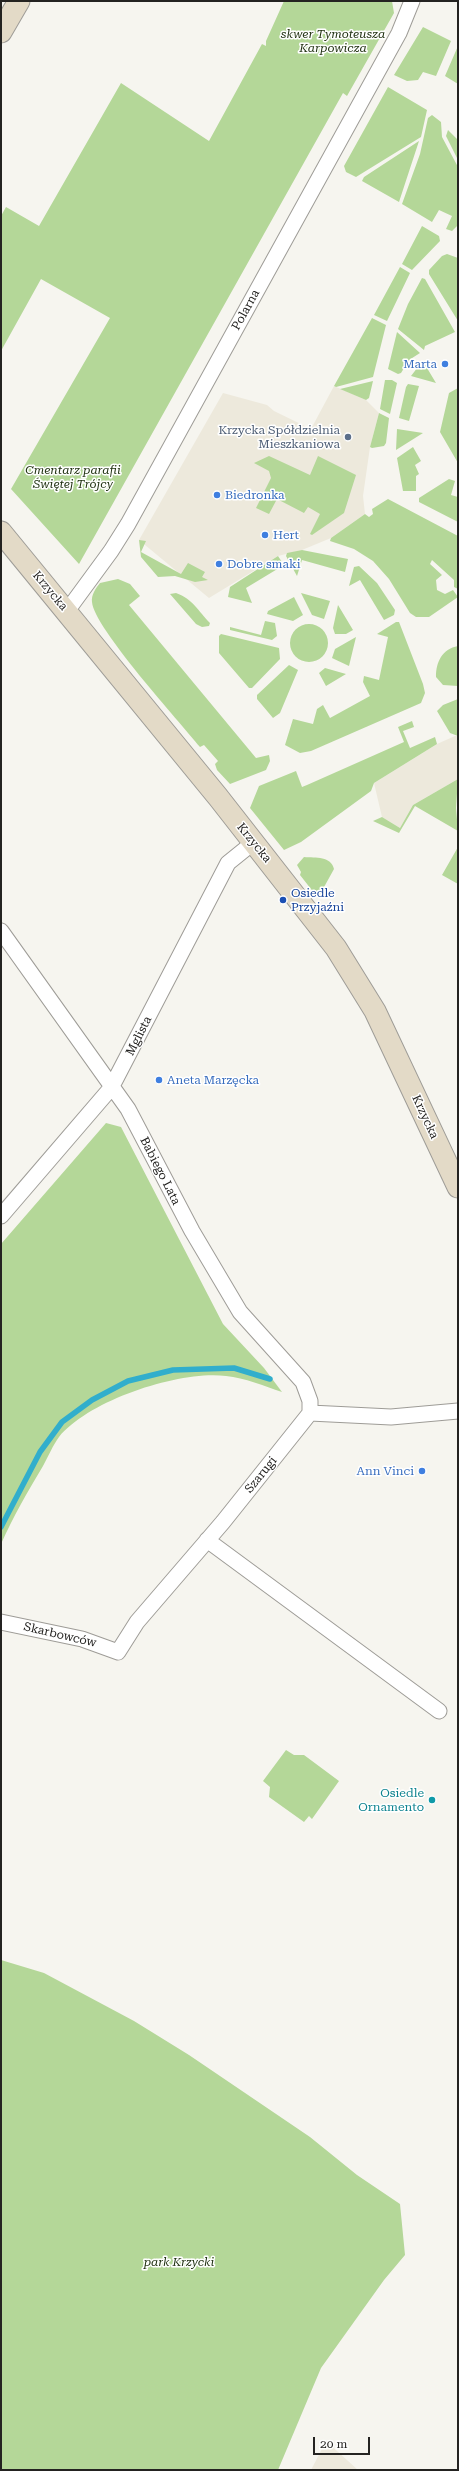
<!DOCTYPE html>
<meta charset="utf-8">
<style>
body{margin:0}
#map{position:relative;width:459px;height:2471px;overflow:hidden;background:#f6f5ef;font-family:"Roboto Serif",serif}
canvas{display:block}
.frame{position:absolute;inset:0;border:2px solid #242321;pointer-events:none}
.scale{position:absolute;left:313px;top:2437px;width:57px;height:18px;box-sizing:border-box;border:2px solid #242321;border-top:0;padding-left:5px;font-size:12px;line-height:14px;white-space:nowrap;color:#242321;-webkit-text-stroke:3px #fff;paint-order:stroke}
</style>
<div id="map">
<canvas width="459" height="2471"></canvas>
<div class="frame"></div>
<div class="scale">20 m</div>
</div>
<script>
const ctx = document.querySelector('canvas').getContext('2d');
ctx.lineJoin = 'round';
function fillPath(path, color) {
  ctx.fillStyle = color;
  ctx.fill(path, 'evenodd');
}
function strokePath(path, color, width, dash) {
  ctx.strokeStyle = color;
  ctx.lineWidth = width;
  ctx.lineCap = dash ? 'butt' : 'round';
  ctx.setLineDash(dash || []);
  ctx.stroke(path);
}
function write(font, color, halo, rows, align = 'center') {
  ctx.font = font + ' "Roboto Serif",serif';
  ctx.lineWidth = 3;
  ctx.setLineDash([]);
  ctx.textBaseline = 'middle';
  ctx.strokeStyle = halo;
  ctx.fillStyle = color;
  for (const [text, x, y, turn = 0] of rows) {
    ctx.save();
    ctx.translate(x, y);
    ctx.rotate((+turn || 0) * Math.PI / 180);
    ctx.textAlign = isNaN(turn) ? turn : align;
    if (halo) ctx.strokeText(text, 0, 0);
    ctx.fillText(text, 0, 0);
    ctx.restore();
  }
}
const built = new Path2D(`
 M334,386L366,400L379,413L370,447L363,496L365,514L331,538L302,550L278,556L209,598L139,540L223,393L267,405L274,411L311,429Z
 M455,736H458V779L413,805L400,828L382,817L374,783L437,744Z
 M326,2441L358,2470H311Z`);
const green = new Path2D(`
 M284,1H392L394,13L347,96L343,93L79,564L11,489L110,318L41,279L1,351V216L6,207L39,226L121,83L209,141L262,44L266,46V41Z
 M423,27L451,41L436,76L423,72L418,80L407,81L394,75Z
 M458,46V84L445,76Z
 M388,87L427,110L421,137L356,177L346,172L344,166Z
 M432,115L441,122L442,137L458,167V225L452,231L446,229L452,216L439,210L432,222L402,204L420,154L428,118Z
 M448,130L458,140V160L446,136Z
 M419,141L399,202L362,181L364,177Z
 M422,226L439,236L440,241L412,270L402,264Z
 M447,254L458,258V321L429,274V270L442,256Z
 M400,267L410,273L387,321L374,315Z
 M422,278L425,279L455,332L425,346L424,350L398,329L408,304Z
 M372,318L386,325L373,377L336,387L334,386Z
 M397,332L420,353L409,360L401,373L398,374L388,369Z
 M421,363H424L436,383L411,376Z
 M385,380H392L397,383L390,414L380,409Z
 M373,381L369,398L366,400L340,389Z
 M408,384L419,386L409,421L399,418L406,387Z
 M458,388V463L440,432L449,393Z
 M379,413L389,418L386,443L384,446L372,448L370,447Z
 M397,429L423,433L396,450Z
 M413,447L421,461L415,465L419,474L416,476V491H403L397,458Z
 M269,456L310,475L318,456L356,475L344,513L312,535L310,534L320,514L308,507L304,513L277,499L269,514L256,508L271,478L269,471L254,463Z
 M449,479L455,481L451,495L458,497V522L419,502V498Z
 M388,499L458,536V589L454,587V580L432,560L430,564L442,575L436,580L437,590L445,594L453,590L458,597L429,617H416L410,613L389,579L373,561L354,549L330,541L331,538L365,514L369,517L373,514L372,509Z
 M139,540L146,541L141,552L181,574L188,563L205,572L202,577L208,580L195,582L175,576L158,577L141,557Z
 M302,550L348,559L345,572L302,560L297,576L286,556L287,553Z
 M278,556L284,565L246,588L252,603L228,597L230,587Z
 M359,566L377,583L395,610L394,615L384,620L360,580L349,586L354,567Z
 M118,579L130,584L140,596L129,605L256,758L269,755L270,761L266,770L230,784L217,770L215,764L218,761L204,745L200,747C180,722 94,628 92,602C91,595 96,588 100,583Z
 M176,593C193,599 198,611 210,623L209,626L202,627L196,624L170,594Z
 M301,593L330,601L324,619L312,615Z
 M294,597L303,615L293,621L267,614L268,611Z
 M338,605L353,630L346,634H335L333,628Z
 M265,621L275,623L277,636L272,640L230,630V627L261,635Z
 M396,622H399L423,684L425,693L421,703L311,751L300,753L285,745L293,719L313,724L317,709L323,705L330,718L370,696L363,682L364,676L379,680L388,637L377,634Z
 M290 643a19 19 0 1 1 38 0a19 19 0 1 1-38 0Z
 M221,634L279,648L280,659L252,688H249L219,653V636Z
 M356,637L349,666L332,658L335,649Z
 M458,646V686L443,685L436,677C436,662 442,649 458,646Z
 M289,665L298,670L280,713L273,718L257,699V695Z
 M325,668L346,674L326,686L319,673Z
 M458,699V736L450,733L437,711L443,705Z
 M412,721L414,727L403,731L410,748L435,737L437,744L374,783L371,791L301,842L284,850L250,808L259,786L296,771L302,787L307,785L404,742L398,727Z
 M458,779L456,808L458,831L415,806L399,833L373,821L382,817L400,828L413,805Z
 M458,847V884L442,875Z
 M304,857C316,858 331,856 334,869L318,898L300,875L301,872L297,865Z
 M106,1123L121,1127L223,1324L264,1368L282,1392C264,1386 245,1378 226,1376C180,1370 89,1400 59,1437C53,1445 48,1457 43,1466C28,1491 13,1517 1,1544V1244Z
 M286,1750L294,1755H304L339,1781L312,1819L309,1816L304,1822L269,1797L270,1787L263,1781Z
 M1,1960L44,1973L134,2021L189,2055L310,2137L357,2175L400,2204L405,2255L384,2280L321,2368L278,2470H1Z`);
const stream = new Path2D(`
 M1,1527L40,1452L62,1422L92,1400L128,1381L173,1370L234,1368L270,1379`);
const street = new Path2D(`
 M67,611L111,551L128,524L399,33L412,1
 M1,931L128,1109L192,1231L240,1312L303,1382L310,1401V1413
 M1,1216L111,1088L228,863L254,842
 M310,1413L391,1417L458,1411
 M207,1540L439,1711
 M1,1622L82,1639L118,1652L137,1622L223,1522L310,1413`);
const secondary = new Path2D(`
 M1,32L19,1
 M1,532L218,797L336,948L375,1011L458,1187`);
const markers = [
 [445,364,4,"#3f7fe0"],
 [348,437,4,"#5c6f8a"],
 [217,495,4,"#3f7fe0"],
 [265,535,4,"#3f7fe0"],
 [219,564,4,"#3f7fe0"],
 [283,900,4,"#1a4fb4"],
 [159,1080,4,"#3f7fe0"],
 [422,1471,4,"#3f7fe0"],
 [432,1800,4,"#0f9aa8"]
];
const parkNames = [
 ["skwer Tymoteusza",333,34],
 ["Karpowicza",333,48],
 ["Cmentarz parafii",73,470],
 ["Świętej Trójcy",73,484],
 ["park Krzycki",179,2262]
];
const streetNames = [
 ["Polarna",246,310,-61],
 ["Krzycka",50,591,50],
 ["Krzycka",254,843,51],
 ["Mglista",139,1036,-63],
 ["Krzycka",425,1117,65],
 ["Babiego Lata",160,1171,63],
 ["Szarugi",261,1475,-51],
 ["Skarbowców",60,1635,13]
];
const shopNames = [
 ["Marta",437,364,"right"],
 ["Biedronka",225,495],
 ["Hert",273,535],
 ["Dobre smaki",227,564],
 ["Aneta Marzęcka",167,1080],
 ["Ann Vinci",414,1471,"right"]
];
const serviceNames = [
 ["Krzycka Spółdzielnia",340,430],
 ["Mieszkaniowa",340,444]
];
const transitNames = [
 ["Osiedle",291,893],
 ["Przyjaźni",291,907]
];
const cultureNames = [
 ["Osiedle",424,1793],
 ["Ornamento",424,1807]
];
fillPath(built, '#ede9dc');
fillPath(green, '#b4d798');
strokePath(stream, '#31aecc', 5.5);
strokePath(street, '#9e9c97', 17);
strokePath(secondary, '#9e9c97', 23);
strokePath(street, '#fff', 15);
strokePath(secondary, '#e3dac7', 21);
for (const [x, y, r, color] of markers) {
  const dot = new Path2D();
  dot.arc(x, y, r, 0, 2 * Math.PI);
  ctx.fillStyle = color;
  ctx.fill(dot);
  strokePath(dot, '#fff', 1.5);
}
write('italic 12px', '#213212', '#fff', parkNames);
write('12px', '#242321', '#fff', streetNames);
write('12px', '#366cbe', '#fff', shopNames, 'left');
write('12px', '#4e5e75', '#fff', serviceNames, 'right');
write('12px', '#164399', '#fff', transitNames, 'left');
write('12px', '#0d838f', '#fff', cultureNames, 'right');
</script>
